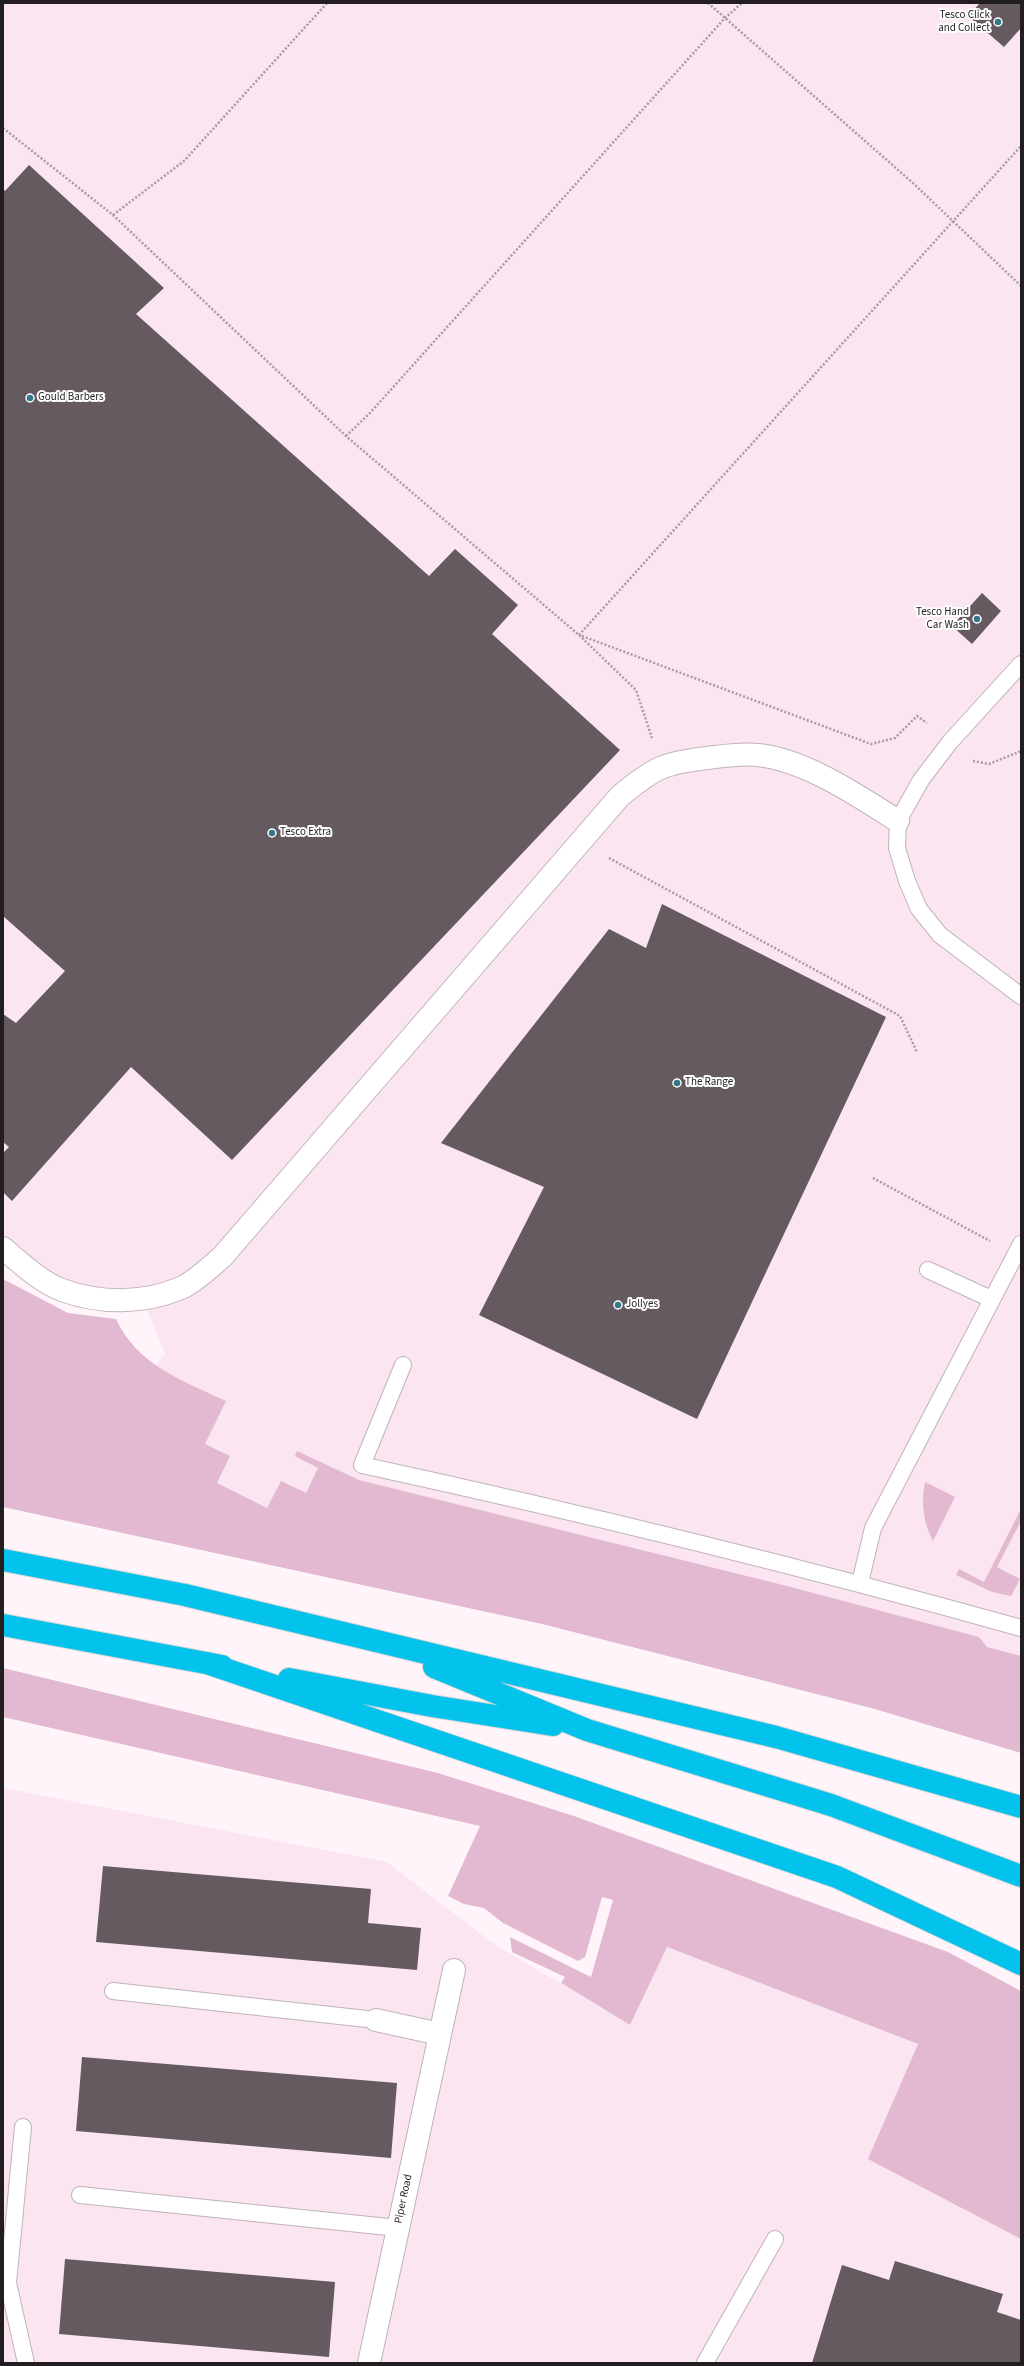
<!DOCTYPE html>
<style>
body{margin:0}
#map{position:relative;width:1024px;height:2366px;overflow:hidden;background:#fff4fa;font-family:"Source Sans 3",sans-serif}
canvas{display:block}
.frame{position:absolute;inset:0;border:4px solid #221d20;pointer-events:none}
</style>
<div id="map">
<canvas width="1024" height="2366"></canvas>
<div class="frame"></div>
</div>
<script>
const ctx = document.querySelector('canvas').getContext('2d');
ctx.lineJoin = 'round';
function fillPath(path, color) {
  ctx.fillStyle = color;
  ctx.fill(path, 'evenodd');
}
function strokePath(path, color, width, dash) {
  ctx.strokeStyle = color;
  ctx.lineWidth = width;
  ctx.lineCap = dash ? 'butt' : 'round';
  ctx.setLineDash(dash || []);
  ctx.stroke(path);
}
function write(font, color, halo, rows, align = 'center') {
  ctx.font = font + ' "Source Sans 3",sans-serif';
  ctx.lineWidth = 4;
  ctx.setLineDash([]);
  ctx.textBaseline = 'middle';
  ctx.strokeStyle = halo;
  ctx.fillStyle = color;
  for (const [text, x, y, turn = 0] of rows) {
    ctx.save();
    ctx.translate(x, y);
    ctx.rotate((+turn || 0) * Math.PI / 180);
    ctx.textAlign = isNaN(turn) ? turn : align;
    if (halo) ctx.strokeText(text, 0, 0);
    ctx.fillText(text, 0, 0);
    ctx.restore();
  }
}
const built = new Path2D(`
 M3,3H1021V1660L204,1535L129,1395L165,1354L143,1300H102L3,1248Z
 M3,1788L387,1862L491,1942L630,2025L666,1947L918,2044L869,2159L1021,2239V2363H3Z`);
const green = new Path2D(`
 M3,1279L68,1313L116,1319C138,1366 182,1380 226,1401L205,1444L230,1456L217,1483L267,1508L281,1481L306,1493L318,1468L295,1456L297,1451L359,1480L787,1586L979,1637L987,1647L1021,1656V1753L875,1709L542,1624L3,1507Z
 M925,1482L955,1497L933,1541C923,1522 921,1503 925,1482Z
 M1021,1509V1521L997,1567L1020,1579L1011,1596L992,1592L956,1575L959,1569L984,1582Z
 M3,1668L438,1773L574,1816L948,1952L1021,1991V2239L868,2159L918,2044L667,1947L630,2025L561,1983L565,1977L512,1952L510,1937L591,1977L613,1900L602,1897L585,1957L578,1961L503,1923L484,1908L464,1904L448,1896L480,1826L3,1717Z`);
const building = new Path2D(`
 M980,3H1021V28L1004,47L968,16Z
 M29,165L164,288L136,314L429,576L455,549L518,605L492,634L620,750L232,1160L131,1067L12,1201L3,1192V1153L9,1147L3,1142V1014L16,1023L65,971L3,916V189L5,191Z
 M982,593L1001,611L972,644L952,626Z
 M662,904L886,1017L697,1419L479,1315L544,1187L441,1143L609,929L646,948Z
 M103,1866L371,1889L368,1923L421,1928L417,1970L96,1942Z
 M82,2057L397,2083L391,2158L76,2131Z
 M65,2259L335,2282L329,2357L59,2334Z
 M895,2261L1003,2294L997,2312L1021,2320V2363H812L842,2265L889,2280Z`);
const path = new Path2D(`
 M708,3L914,184L1021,286
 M3,128L113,215L346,436L579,635L636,690L652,738
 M113,215L184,161L327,3
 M346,436L369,414L725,18L742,3
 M579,635L1021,146
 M582,636L871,744L895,738L917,716L927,723
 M973,761L989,764L1021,751
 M609,858L900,1016L917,1052
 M873,1178L990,1241`);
const lane = new Path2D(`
 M1021,664L950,742L921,780L898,821L897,848L907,881L919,909L940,935L1021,996
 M928,1270L991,1299
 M403,1365L362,1465C583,1513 803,1567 1021,1628
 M860,1583L873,1528L1021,1244
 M113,1991L376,2020
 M23,2127L8,2283L26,2363
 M80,2195L398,2228
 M705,2363L775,2239`);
const street = new Path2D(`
 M3,1248C19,1262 42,1283 62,1290C100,1304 143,1304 181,1288C195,1282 210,1267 222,1257L620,796C654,768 663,763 707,758C723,756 742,753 758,755C806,760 858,796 898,821
 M376,2020L440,2034
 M369,2363L454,1970`);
const highway = new Path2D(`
 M3,1560L185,1595L776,1737L1021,1807
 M3,1625L222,1666
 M207,1663L837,1877L1021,1964
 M434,1667L587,1730L831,1805L1021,1876
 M289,1679L432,1706L553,1725`);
const markers = [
 [998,22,4,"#357689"],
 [30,398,4,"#357689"],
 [977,619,4,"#357689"],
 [272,833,4,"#357689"],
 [677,1083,4,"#357689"],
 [618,1305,4,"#357689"]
];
const poiNames = [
 ["Tesco Click",990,16,"right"],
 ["and Collect",990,29,"right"],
 ["Gould Barbers",38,398],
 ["Tesco Hand",969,613,"right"],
 ["Car Wash",969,626,"right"],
 ["Tesco Extra",280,833],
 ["The Range",685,1083],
 ["Jollyes",626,1305]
];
const streetNames = [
 ["Piper Road",404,2199,-78]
];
fillPath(built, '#fae5f0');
fillPath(green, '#e2b9d0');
fillPath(building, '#655a60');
strokePath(lane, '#c0b3ba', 18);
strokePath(street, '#c0b3ba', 24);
strokePath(highway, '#d7d6d7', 24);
strokePath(path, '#a59da1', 2.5, [2, 2]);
strokePath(lane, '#fff', 16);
strokePath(street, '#fff', 22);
strokePath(highway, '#03c2eb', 22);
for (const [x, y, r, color] of markers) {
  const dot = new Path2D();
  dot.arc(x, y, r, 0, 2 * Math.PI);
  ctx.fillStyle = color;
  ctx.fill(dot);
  strokePath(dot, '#fff', 1.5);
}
write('11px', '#221d20', '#fff', poiNames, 'left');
write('11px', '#221d20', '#fff', streetNames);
</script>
